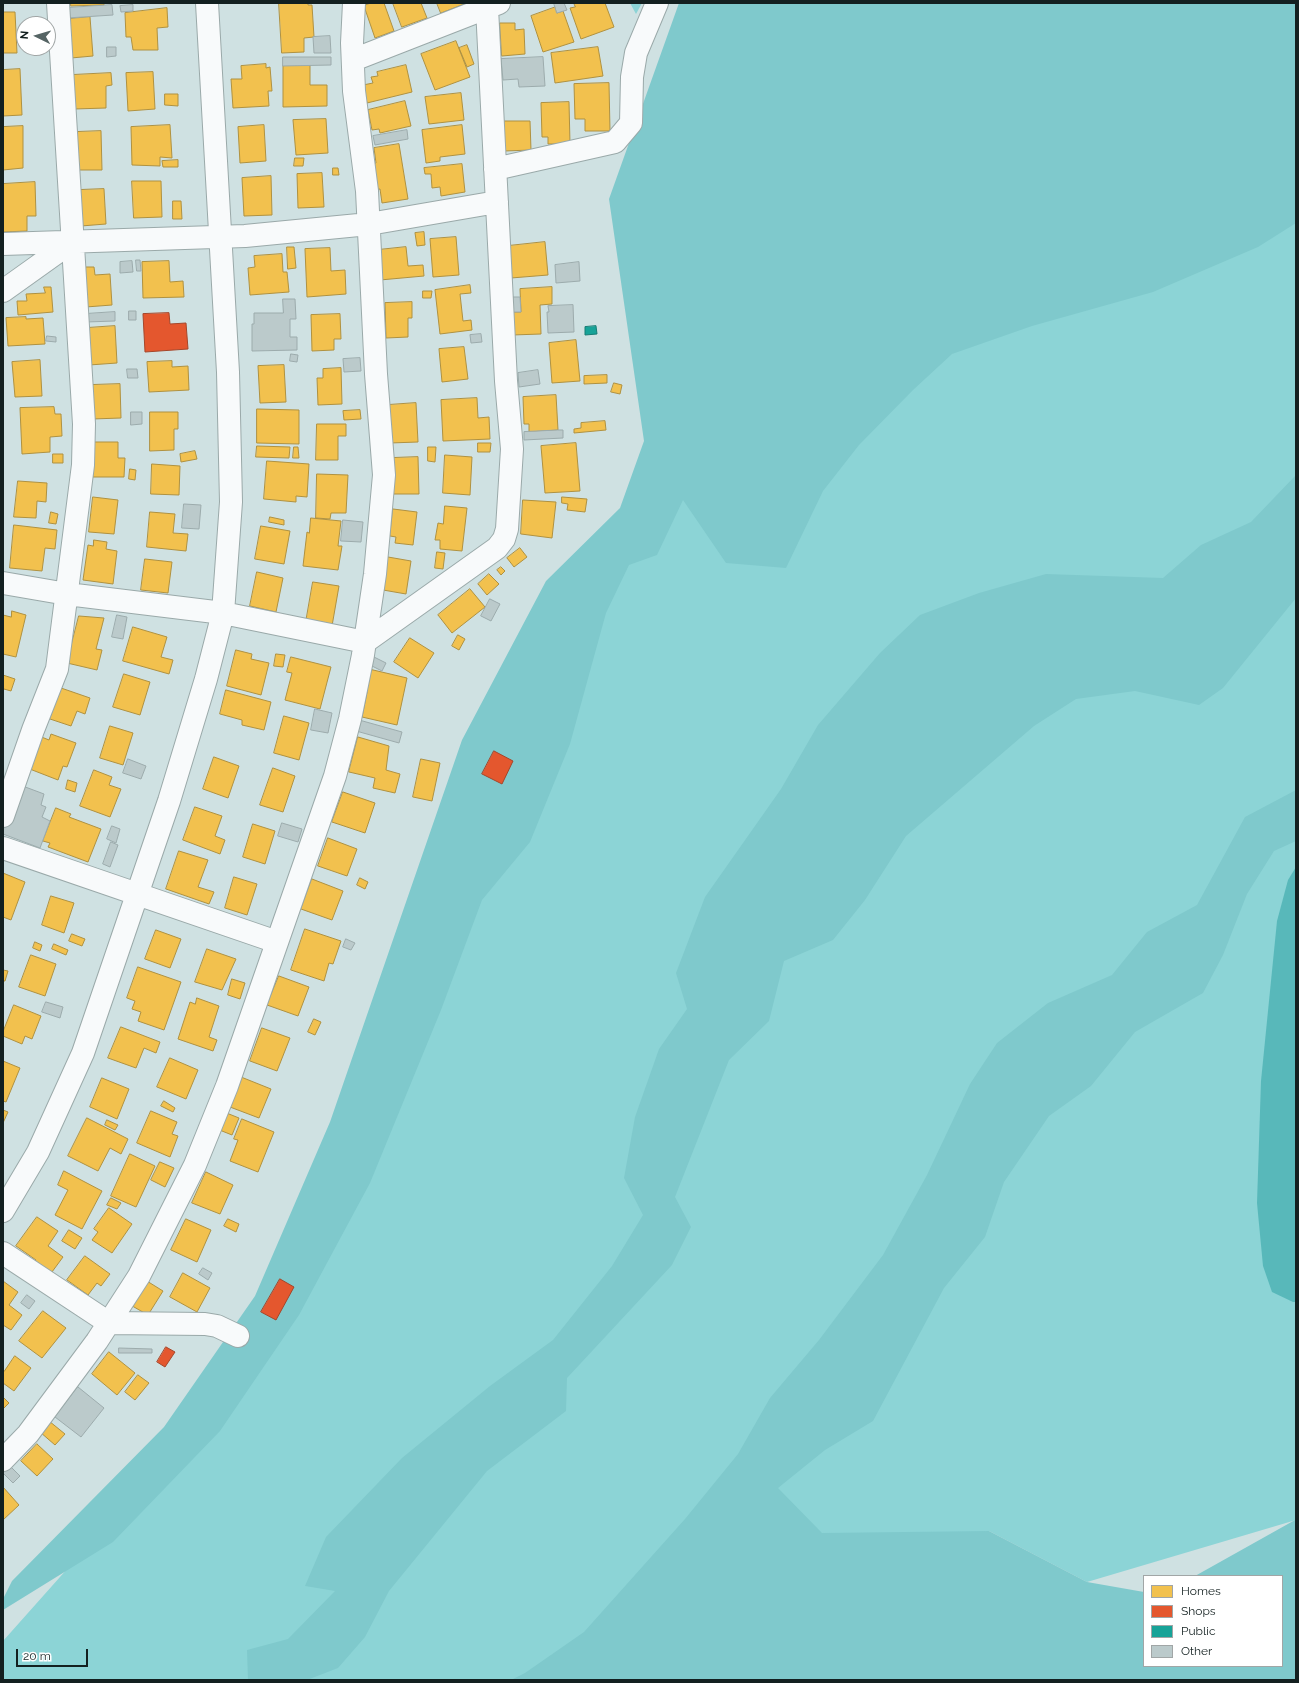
<!DOCTYPE html>
<style>
body{margin:0}
#map{position:relative;width:1299px;height:1683px;overflow:hidden;background:#cfe1e2;font-family:Raleway,sans-serif}
canvas{display:block}
.frame{position:absolute;inset:0;border:4px solid #132020;pointer-events:none}
.legend{position:absolute;left:1143px;top:1575px;width:140px;height:92px;box-sizing:border-box;background:#fff;border:1px solid #a1a6a6;margin:0;padding:5px 7px;list-style:none;font-size:12px;color:#132020}
.legend li{display:flex;align-items:center;gap:8px;height:20px}
.legend b{width:20px;border:1px solid #a1a6a6}
.north{position:absolute;left:16px;top:16px;width:40px;height:40px;box-sizing:border-box;background:#fff;border:1px solid #a1a6a6;border-radius:50%;rotate:275deg;font-size:11px;font-weight:700;line-height:16px;text-align:center;color:#132020}
.north::after{content:'';display:block;margin:auto;width:14px;height:18px;background:#556464;clip-path:polygon(50% 0,100% 100%,50% 72%,0 100%)}
.scale{position:absolute;left:16px;top:1649px;width:72px;height:18px;box-sizing:border-box;border:2px solid #132020;border-top:0;padding-left:5px;font-size:12px;line-height:14px;white-space:nowrap;color:#132020;-webkit-text-stroke:3px #fff;paint-order:stroke}
</style>
<div id="map">
<canvas width="1299" height="1683"></canvas>
<div class="frame"></div>
<ul class="legend">
<li><b style="height:11px;background:#f2c14e"></b>Homes</li>
<li><b style="height:11px;background:#e4572e"></b>Shops</li>
<li><b style="height:11px;background:#17a398"></b>Public</li>
<li><b style="height:11px;background:#bbcacb"></b>Other</li>
</ul>
<div class="north">N</div>
<div class="scale">20 m</div>
</div>
<script>
const ctx = document.querySelector('canvas').getContext('2d');
ctx.lineJoin = 'round';
function fillPath(path, color) {
  ctx.fillStyle = color;
  ctx.fill(path, 'evenodd');
}
function strokePath(path, color, width, dash) {
  ctx.strokeStyle = color;
  ctx.lineWidth = width;
  ctx.lineCap = dash ? 'butt' : 'round';
  ctx.setLineDash(dash || []);
  ctx.stroke(path);
}
const green = new Path2D(`
 M630,3H642L636,14Z
 M1296,172V1520L1087,1582L989,1531L629,1680H3V1641L263,1349L613,532Z`);
const forest = new Path2D(`
 M679,3H1296V223L1258,247L1153,292L1032,326L952,354L913,390L859,445L823,491L786,568L726,563L683,500L657,555L629,565L606,613L570,744L530,842L482,900L441,1010L370,1183L299,1315L220,1431L113,1542L3,1610V1599L12,1581L164,1427L255,1296L330,1122L462,740L546,581L620,508L644,441L609,199Z
 M1296,475V598L1223,688L1199,705L1135,691L1076,699L1034,726L906,836L865,900L833,940L784,961L769,1021L729,1060L675,1197L691,1227L672,1265L567,1378L566,1411L487,1471L389,1591L365,1637L338,1668L307,1680H248L247,1650L288,1639L335,1591L305,1586L326,1537L402,1458L490,1386L553,1340L612,1266L643,1215L624,1178L635,1117L659,1049L687,1009L676,973L705,897L781,789L818,725L880,653L920,615L979,593L1046,574L1163,578L1201,545L1251,522Z
 M1296,790V841L1274,851L1247,894L1223,955L1203,993L1135,1032L1091,1086L1049,1116L1004,1182L985,1237L944,1288L873,1421L825,1450L778,1488L822,1533L989,1531L1087,1582L1144,1592V1666H1282V1576H1195L1295,1520L1296,1517V1680H511L525,1673L584,1632L685,1519L738,1454L770,1398L819,1340L883,1255L927,1175L970,1084L997,1043L1048,1003L1112,975L1147,932L1197,905L1245,817Z`);
const water = new Path2D(`
 M1296,867V1302H1293L1272,1292L1263,1266L1257,1203L1261,1081L1277,921L1288,880Z`);
const homes = new Path2D(`
 M71,3H104V5L71,6Z
 M279,3H308V5H312L314,37L304,38V52L282,53Z
 M371,3H384L394,31L375,38L364,6Z
 M393,3H421L427,18L402,27Z
 M437,3H467L441,13Z
 M574,3H605L614,27L581,39L570,8L575,7Z
 M556,7L557,13L563,11L574,42L543,52L531,16Z
 M167,8L168,27L157,28L158,50H133L131,37H126L125,13Z
 M3,12H15L17,53H3Z
 M90,17L93,56L71,58L68,19Z
 M500,23H515V30L524,29L525,54L502,56Z
 M456,41L470,77L435,90L421,54Z
 M467,45L474,64L467,67L459,48Z
 M598,47L603,76L555,83L551,53Z
 M266,64V68L270,67L272,91H268L269,106L233,108L231,79H242L241,66Z
 M310,65V85H327V106L283,107V66Z
 M406,65L412,92L367,103L363,85L373,83L371,77L378,76L377,72Z
 M20,69L22,115L3,116V70Z
 M153,72L155,109L128,111L126,73Z
 M111,73L112,85L106,86V108L74,109L72,75Z
 M609,83L610,131H585V119H575L574,84Z
 M461,93L464,120L429,124L425,97Z
 M165,94H178V106L165,105Z
 M405,101L411,126L380,133L379,129L372,130L368,110Z
 M569,102L570,144H548V137H542L541,103Z
 M326,119L328,153L296,155L293,120Z
 M504,121H530L531,150L505,151Z
 M170,125L172,158L160,157V166L132,165L131,127Z
 M264,125L266,161L240,163L238,127Z
 M462,125L465,154L440,157V161L426,163L422,130Z
 M23,126V168L3,170V127Z
 M101,131L102,170H77L76,132Z
 M399,144L408,199L382,203L380,189L373,190L369,164L376,163L374,148Z
 M295,158H304L303,166H294Z
 M178,160V167H163L162,161Z
 M462,164L465,192L441,196L440,187L432,188L431,174H425L424,168Z
 M333,168H338L339,175H333Z
 M322,173L324,207L298,208L297,174Z
 M271,176L272,215L244,216L242,178Z
 M132,181H161L162,217L134,218Z
 M35,182L36,216H27V231L3,232V184Z
 M104,189L106,224L81,226L79,190Z
 M173,201H181L182,219H173Z
 M424,232L425,245L417,246L415,233Z
 M456,237L459,275L433,277L430,239Z
 M545,242L548,275L511,278L508,246Z
 M287,247H294L296,268L288,269Z
 M406,247L408,266L423,265L424,276L380,280L378,250Z
 M330,248L331,271L345,270L346,294L307,297L305,249Z
 M282,254L283,272H287L289,292L250,295L248,268L255,267L254,256Z
 M169,261L170,282L183,281L184,297L143,298L142,262Z
 M85,267H94L95,275L110,274L112,305L86,307Z
 M470,285L471,293L460,294L463,321L471,320L472,330L440,334L435,290Z
 M44,287H51L53,312L18,315L17,301H27L26,294L45,293Z
 M552,287V304L540,305L541,334L512,335L510,312H521L520,289Z
 M423,291H432L431,298H423Z
 M412,302V318H408V337L386,338L385,303Z
 M340,314L341,339H334V350L312,351L311,315Z
 M26,317V319L43,318L45,344L8,346L6,318Z
 M115,326L117,363L89,365L87,328Z
 M576,340L580,381L552,383L549,343Z
 M464,347L468,379L442,382L439,349Z
 M40,360L42,396L15,397L12,362Z
 M172,361V367L188,366L189,390L149,392L147,362Z
 M284,365L286,402L260,403L258,366Z
 M341,368L342,404L318,405L317,378H323V369Z
 M607,375V383L584,384V376Z
 M614,383L622,385L620,394L611,392Z
 M120,384L121,418L92,419L91,385Z
 M556,395L558,430L529,432V424H524L523,397Z
 M477,398L478,418L489,417L490,439L443,441L441,400Z
 M416,403L418,442L390,443L388,405Z
 M54,407L55,414H61L62,436L50,437V452L22,454L20,408Z
 M257,409L299,410V444L257,443Z
 M360,410L361,419L344,420L343,411Z
 M150,412H178V429H174V450L150,451Z
 M605,421L606,430L574,433V429L581,428V423Z
 M317,424H346V436H338V460H316Z
 M93,442H118V458H125L124,477H93Z
 M478,443H491L490,452H478Z
 M576,443L580,491L545,493L541,446Z
 M257,446L290,447L289,458L256,457Z
 M294,447H298L299,458H293Z
 M428,447H436L435,462L428,461Z
 M195,451L197,459L181,462L180,454Z
 M53,454H63V463H53Z
 M445,455L472,457L470,495L443,493Z
 M418,457L419,494H393L392,458Z
 M267,461L309,464L307,497L296,496V502L264,499Z
 M152,464L180,466L179,495L151,494Z
 M130,469L136,470L135,480L129,479Z
 M317,474L348,475L346,513H331L330,519L316,518Z
 M18,481L47,483L46,502L37,501L36,518L14,517Z
 M93,497L118,500L114,534L89,532Z
 M562,497L587,499L585,512L567,510L568,504L562,503Z
 M523,500L556,502L552,538L521,534Z
 M445,506L467,508L462,551L440,549V540H435L438,523L443,524Z
 M393,509L417,512L413,545L395,543L396,537L390,536Z
 M51,512L58,514L56,524L49,523Z
 M150,512L175,514L173,533L188,534L186,551L147,547Z
 M270,517L284,520V525L269,522Z
 M311,518L341,521L338,546H342L338,570L303,566L307,532L309,533Z
 M14,525L57,530L55,549L45,548L42,571L10,568Z
 M261,526L290,531L284,564L255,559Z
 M94,540L107,542L106,549L117,551L113,584L83,580L88,545L93,546Z
 M520,548L527,557L514,567L507,558Z
 M437,552L445,553L443,569L435,568Z
 M388,557L411,561L406,594L383,590Z
 M145,559L172,562L168,593L141,590Z
 M501,567L505,571L501,575L497,570Z
 M257,572L283,578L276,612L250,606Z
 M489,574L499,584L487,595L478,584Z
 M313,582L339,586L332,626L306,622Z
 M470,589L485,607L452,633L438,615Z
 M12,611L26,615L16,657L3,654V615L11,617Z
 M79,616L104,618L96,649L102,650L97,670L67,663Z
 M133,627L167,637L161,657L173,660L169,674L123,661Z
 M458,635L465,639L459,650L452,646Z
 M410,638L434,653L418,678L394,662Z
 M236,650L252,654L251,659L269,663L261,695L227,686Z
 M276,654L285,655L283,667L274,666Z
 M291,657L331,667L320,709L285,700L292,673L287,672Z
 M369,669L407,678L397,725L362,717L367,692H364Z
 M124,674L150,682L140,715L113,707Z
 M3,675L15,679L11,691L4,689L3,691Z
 M61,688L90,698L85,714L77,711L71,726L50,719Z
 M226,690L271,702L264,730L242,725V720L220,714Z
 M284,716L309,723L299,760L274,753Z
 M110,726L133,733L123,765L100,758Z
 M34,734L49,740L51,734L76,743L67,767L63,766L58,780L22,766Z
 M358,737L389,746L386,770L400,774L395,793L373,788L375,778L349,772Z
 M214,757L239,766L228,798L203,789Z
 M421,759L440,763L432,801L413,797Z
 M273,768L295,776L283,812L260,805Z
 M94,770L112,777L109,785L121,789L110,817L80,806Z
 M68,780L77,783L75,792L66,789Z
 M343,792L375,803L365,833L332,822Z
 M195,807L222,816L215,836L225,840L220,854L183,840Z
 M56,808L71,814L69,817L101,829L88,862L48,847L50,843L43,841Z
 M253,824L275,831L265,864L243,857Z
 M328,838L357,849L347,876L318,866Z
 M179,851L208,860L198,887L214,892L209,904L166,889Z
 M3,873L25,882L11,920L3,917Z
 M234,877L257,884L247,915L225,908Z
 M360,878L368,882L365,889L357,885Z
 M312,879L343,891L332,920L301,909Z
 M51,896L74,903L64,933L42,925Z
 M305,929L341,941L333,964L329,963L324,981L291,970Z
 M156,930L181,939L170,968L145,959Z
 M72,934L85,939L82,946L69,941Z
 M35,942L42,945L40,951L33,948Z
 M54,944L68,950L66,955L52,949Z
 M207,949L236,959L222,990L195,982Z
 M31,955L56,964L45,996L19,987Z
 M138,967L181,982L164,1030L138,1021L141,1012L132,1009L135,1001L127,998Z
 M3,970L8,971L5,981H3Z
 M279,976L309,987L298,1016L267,1005Z
 M232,979L245,983L240,999L228,995Z
 M197,998L219,1006L209,1037L217,1040L213,1051L178,1039L190,1002L195,1004Z
 M14,1005L41,1016L32,1039L25,1036L22,1044L3,1036V1032Z
 M314,1019L321,1022L315,1035L308,1032Z
 M121,1027L160,1042L156,1053L144,1048L136,1068L108,1058Z
 M262,1028L290,1038L277,1071L250,1061Z
 M170,1058L198,1070L186,1099L157,1087Z
 M3,1061L20,1068L6,1102L3,1101Z
 M241,1077L271,1089L259,1118L230,1107Z
 M102,1078L129,1089L117,1119L90,1107Z
 M164,1101L175,1108L173,1112L161,1106Z
 M3,1110L8,1112L3,1123Z
 M151,1111L177,1122L172,1134L178,1136L170,1157L137,1143Z
 M224,1112L239,1118L232,1135L217,1129Z
 M87,1118L128,1139L121,1154L110,1148L98,1171L68,1156Z
 M242,1119L274,1132L258,1172L230,1161L238,1140L234,1139Z
 M107,1120L118,1125L115,1130L105,1125Z
 M130,1154L155,1166L136,1207L111,1196Z
 M160,1162L174,1168L165,1187L151,1180Z
 M64,1171L102,1191L82,1229L55,1215L68,1190L58,1185Z
 M206,1172L233,1185L220,1214L192,1203Z
 M111,1198L121,1203L117,1209L107,1205Z
 M109,1208L132,1224L112,1253L92,1240L98,1232L94,1229Z
 M37,1217L58,1231L48,1246L63,1257L49,1276L33,1264L36,1260L16,1246Z
 M186,1219L211,1230L197,1262L171,1250Z
 M228,1219L239,1224L236,1232L224,1226Z
 M69,1230L82,1238L75,1249L62,1241Z
 M85,1256L110,1274L101,1286L97,1283L88,1295L67,1280Z
 M183,1273L210,1288L197,1312L170,1297Z
 M142,1278L163,1291L148,1315L127,1303Z
 M3,1281L18,1292L9,1305L22,1315L11,1330L3,1325Z
 M43,1311L66,1328L42,1358L19,1341Z
 M109,1352L135,1373L117,1395L92,1374Z
 M15,1356L31,1368L14,1391L3,1383V1370L4,1371Z
 M138,1375L149,1383L135,1400L125,1392Z
 M3,1397L9,1403L3,1409Z
 M49,1421L65,1434L55,1445L40,1432Z
 M37,1444L53,1459L37,1476L21,1461Z
 M3,1487L19,1505L3,1520Z`);
const shops = new Path2D(`
 M169,313L170,324L186,323L188,349L145,352L143,314Z
 M494,751L513,761L502,784L482,774Z
 M280,1279L294,1287L276,1320L261,1312Z
 M166,1347L175,1352L165,1367L157,1362Z`);
const public = new Path2D(`
 M596,326L597,334L585,335V327Z`);
const building = new Path2D(`
 M554,3H564L567,10L557,13Z
 M112,5L113,15L67,18V8Z
 M133,5V11L121,12L120,6Z
 M330,36L331,53H314L313,37Z
 M107,47H116V56L107,57Z
 M283,57H331V65L283,66Z
 M543,57L545,86L519,87L518,79L503,80L501,59Z
 M407,130L408,139L375,145L373,136Z
 M136,260H140L141,271H137Z
 M132,261L133,272L120,273V262Z
 M579,262L580,281L556,283L555,265Z
 M506,297H520L521,312H507Z
 M283,299H295L296,319H290V337H297V350L252,351V324H254V313H283Z
 M573,305L574,332L548,333L547,312H549L548,306Z
 M129,311H136V320H129Z
 M115,312V321L86,322L85,314Z
 M481,334L482,342L471,343L470,335Z
 M47,336L56,337V342L46,341Z
 M291,354L298,355L297,362L290,361Z
 M360,358L361,371L344,372L343,359Z
 M127,369H137L138,378H128Z
 M538,370L540,384L519,387L518,373Z
 M131,412H142V424L131,425Z
 M558,430H563V438L524,440V432Z
 M184,504L201,505L199,529L182,528Z
 M343,520L363,522L361,542L341,541Z
 M490,599L500,604L491,621L481,616Z
 M117,615L127,617L123,639L112,637Z
 M370,655L386,663L382,671L366,663Z
 M315,709L332,713L328,733L311,730Z
 M352,718L402,732L399,743L349,729Z
 M128,759L146,766L141,779L123,773Z
 M20,785L44,794L41,805L46,807L42,817L50,821L40,848L3,834V828Z
 M282,823L302,829L298,842L278,836Z
 M112,826L120,829L116,843L107,839Z
 M111,842L118,845L110,867L103,864Z
 M346,939L355,943L351,950L343,947Z
 M46,1002L63,1007L60,1018L42,1012Z
 M203,1268L212,1273L208,1280L199,1274Z
 M27,1295L35,1301L29,1309L21,1303Z
 M119,1348L152,1349V1353H119Z
 M78,1387L104,1408L81,1437L55,1417Z
 M10,1466L20,1476L13,1483L3,1473Z`);
const minor = new Path2D(`
 M353,60L499,3
 M495,169L615,142L631,123L632,77L636,53L657,3
 M3,244L245,236L369,224L497,202
 M3,291L73,241
 M3,583L67,594L223,613L365,642L497,548L504,539L507,529L512,449L506,381L487,8
 M3,816L33,730L57,669L83,465L84,424L58,3
 M3,848L277,942
 M3,1211L38,1152L83,1053L169,801L206,679L223,613L231,502L228,372L207,3
 M3,1253L109,1323L205,1324L217,1326L238,1336
 M3,1460L28,1434L97,1341L139,1276L195,1165L227,1086L335,776L350,719L363,655L375,574L384,475L376,374L367,191L354,91L352,43L354,3`);
fillPath(green, '#8cd4d6');
fillPath(forest, '#7fc9cc');
fillPath(water, '#58b8ba');
fillPath(homes, '#f2c14e');
strokePath(homes, '#af9140', 1);
fillPath(shops, '#e4572e');
strokePath(shops, '#a5462a', 1);
fillPath(public, '#17a398');
strokePath(public, '#167c74', 1);
fillPath(building, '#bbcacb');
strokePath(building, '#9cabac', 1);
strokePath(minor, '#9aa9a9', 24);
strokePath(minor, '#f8fafb', 22);
</script>
